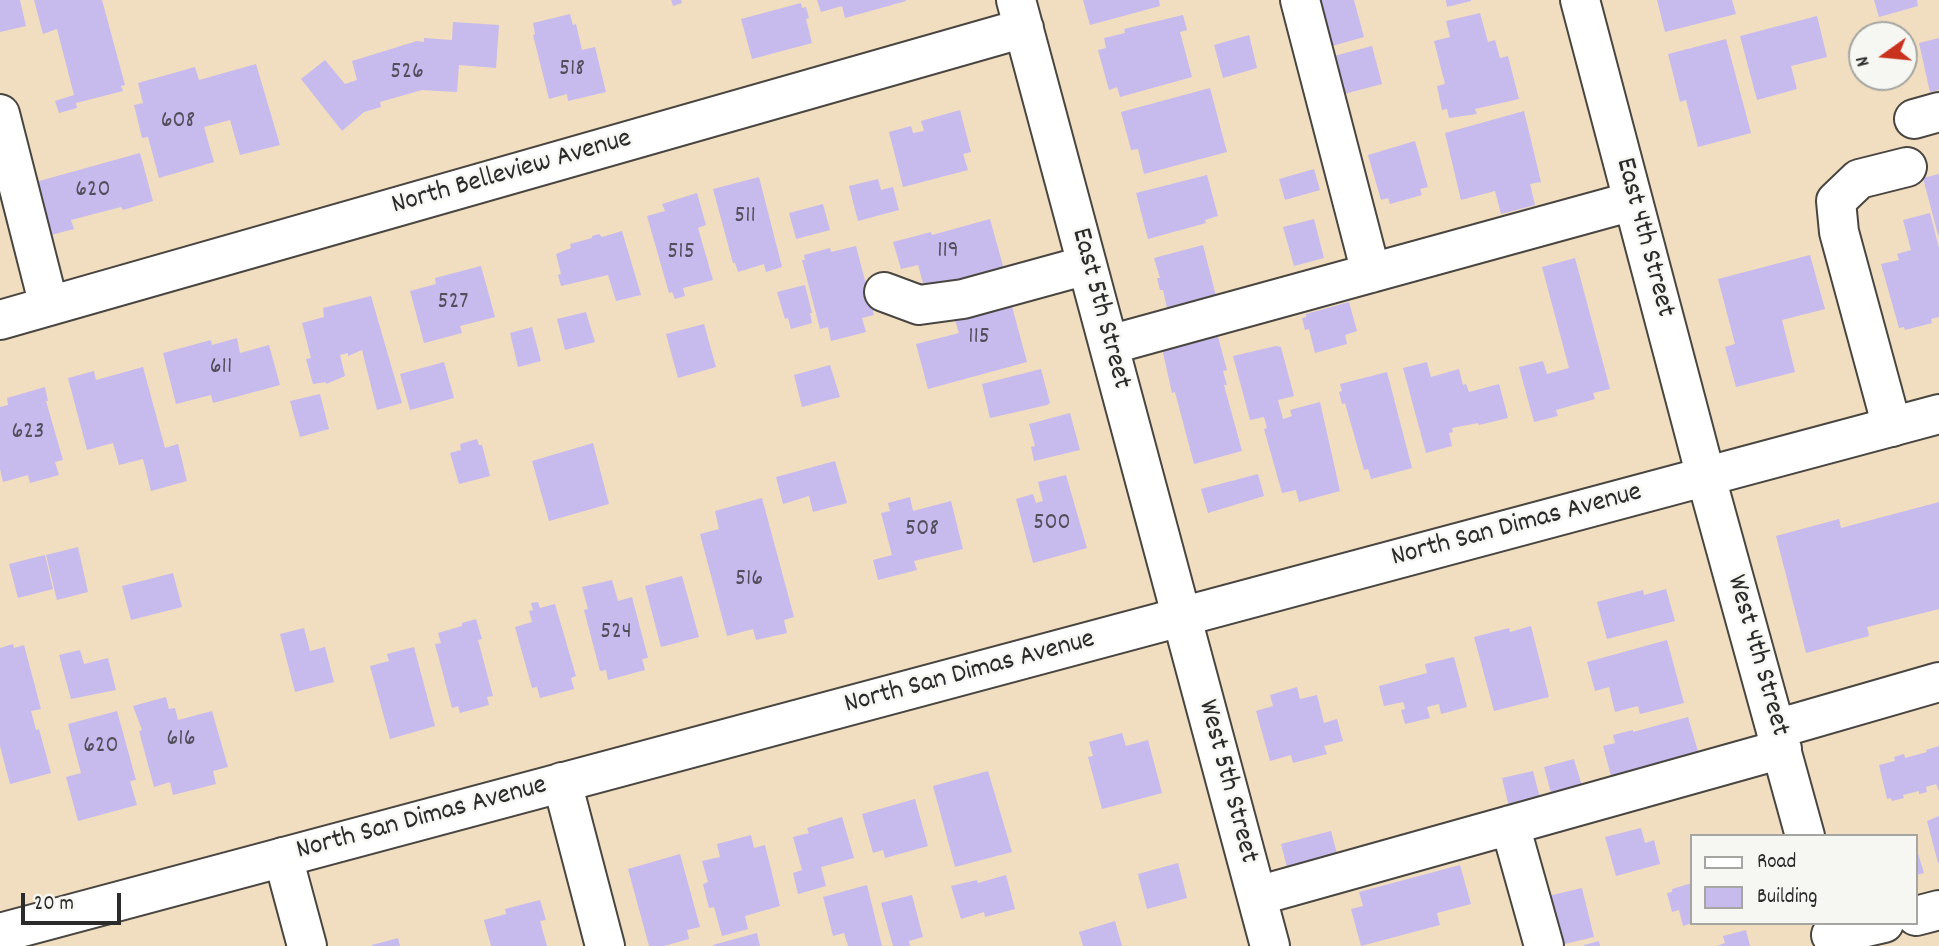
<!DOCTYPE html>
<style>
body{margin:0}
#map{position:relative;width:1939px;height:946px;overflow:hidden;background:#f1dec0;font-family:Dekko,sans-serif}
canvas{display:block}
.legend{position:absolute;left:1690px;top:834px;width:228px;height:91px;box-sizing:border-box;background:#f6f6f2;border:2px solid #a5a5a2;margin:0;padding:9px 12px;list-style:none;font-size:21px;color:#2b2b2b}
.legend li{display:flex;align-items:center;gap:14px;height:35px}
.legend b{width:35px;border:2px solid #a5a5a2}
.north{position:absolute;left:1848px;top:21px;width:70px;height:70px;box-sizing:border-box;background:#f6f6f2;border:2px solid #a5a5a2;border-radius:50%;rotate:255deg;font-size:19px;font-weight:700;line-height:28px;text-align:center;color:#2b2b2b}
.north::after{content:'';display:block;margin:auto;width:24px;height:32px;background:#c8321e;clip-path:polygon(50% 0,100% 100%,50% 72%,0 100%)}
.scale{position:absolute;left:21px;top:893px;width:100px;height:32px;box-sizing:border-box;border:4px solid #2b2b2b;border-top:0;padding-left:9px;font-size:21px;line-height:24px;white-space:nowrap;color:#2b2b2b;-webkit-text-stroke:5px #f6f6f2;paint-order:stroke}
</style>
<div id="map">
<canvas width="1939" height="946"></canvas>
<ul class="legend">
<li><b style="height:9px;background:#fff"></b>Road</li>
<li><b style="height:19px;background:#c7baed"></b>Building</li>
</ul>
<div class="north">N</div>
<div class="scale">20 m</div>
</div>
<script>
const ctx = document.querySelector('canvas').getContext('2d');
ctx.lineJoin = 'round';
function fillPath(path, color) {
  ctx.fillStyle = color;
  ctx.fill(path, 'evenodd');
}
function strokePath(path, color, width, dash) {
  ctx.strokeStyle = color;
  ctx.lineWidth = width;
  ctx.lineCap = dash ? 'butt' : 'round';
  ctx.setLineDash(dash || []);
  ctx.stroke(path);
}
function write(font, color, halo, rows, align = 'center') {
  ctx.font = font + ' Dekko,sans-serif';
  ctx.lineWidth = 5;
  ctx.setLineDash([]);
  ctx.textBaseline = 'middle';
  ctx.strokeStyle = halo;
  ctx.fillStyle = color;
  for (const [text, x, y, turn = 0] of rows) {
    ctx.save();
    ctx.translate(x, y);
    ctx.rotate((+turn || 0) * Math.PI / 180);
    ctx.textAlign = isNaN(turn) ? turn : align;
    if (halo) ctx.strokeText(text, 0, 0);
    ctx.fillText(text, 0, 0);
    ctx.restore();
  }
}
const building = new Path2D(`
 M0,0H20L26,26L0,32Z
 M34,0H102L125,85L121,86L123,91L76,103L77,108L59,113L55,101L74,95L57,29L43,34Z
 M671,0H681L682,3L673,6Z
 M817,0H906V1L845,18L842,6L821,12Z
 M1083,0H1159L1160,6L1090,25Z
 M1319,0H1354L1364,37L1332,46Z
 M1446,0H1471V1L1447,7Z
 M1657,0H1732L1736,14L1665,32Z
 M1874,0H1917L1918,6L1879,17Z
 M801,3L802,8L806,7L809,18L806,19L812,43L752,59L741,19Z
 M1480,13L1488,42L1495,40L1500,58L1508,56L1519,99L1475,109L1477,114L1449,118L1447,109L1442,110L1437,86L1445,84L1434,41L1450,37L1446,21Z
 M570,14L573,25L576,24L582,50L595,47L606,92L568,101L567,94L549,99L533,35L535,34L533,23Z
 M1183,15L1187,30L1180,32L1192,77L1120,97L1117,87L1109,90L1098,50L1106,48L1104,38L1125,33L1124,29Z
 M1817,16L1827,57L1791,66L1797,89L1757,100L1740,36Z
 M453,22L499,25L496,68L459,65L457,92L422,90L380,102L381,107L364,112L342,131L301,79L325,60L345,84L357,80L352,61L417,41L424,42V38L452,40Z
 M1249,35L1257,68L1223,78L1214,45Z
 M1939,38V90L1930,92L1919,43Z
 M1726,39L1751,133L1698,147L1686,100L1680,102L1668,54Z
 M1372,46L1382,84L1340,95L1330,57Z
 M256,64L280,145L240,155L230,120L204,127L214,162L159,178L148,137L142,138L134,105L143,103L138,83L195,67L199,80Z
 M1210,88L1227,152L1144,174L1138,149L1131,150L1121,112Z
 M960,110L971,152L963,154L968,170L903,187L889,132L911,126L913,133L924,131L921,121Z
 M1524,111L1541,182L1530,184L1535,205L1501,214L1495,191L1461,200L1445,133Z
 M1415,141L1428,187L1420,189L1422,195L1390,204L1388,198L1381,200L1368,155Z
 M140,153L153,201L123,210L121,207L71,220L74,229L47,236L32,183Z
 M1314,169L1320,190L1285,200L1279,179Z
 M1939,174V235H1938L1923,178Z
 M1207,175L1218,216L1205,220L1206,223L1148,239L1136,193Z
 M759,177L782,267L766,272L764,264L738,272L735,263H733L713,189Z
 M878,179L881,190L893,187L899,210L858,221L849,186Z
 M697,193L706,225L698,228L713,280L683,288L685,296L675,299L672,292L669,293L647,216L665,211L662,204Z
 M823,204L830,230L796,239L789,213Z
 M1930,213L1939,248V317L1931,319L1932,323L1905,330L1904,327L1899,328L1881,264L1899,260L1897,254L1911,250L1903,220Z
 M990,219L1005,273L926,294L918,265L901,269L893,242L931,232L932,235Z
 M1314,219L1324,258L1294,266L1283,227Z
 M622,231L641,295L616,301L608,275L561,286L558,275L561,274L556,254L571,248L570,244L592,238V236L599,234L602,237Z
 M1203,245L1217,300L1192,306L1191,302L1167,308L1163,290H1160L1157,278H1160L1154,258Z
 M856,246L874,315L862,318L866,332L831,341L828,327L820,329L802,260H805L804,255L830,248L831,252Z
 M1810,255L1825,309L1782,320L1795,372L1736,387L1725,347L1735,344L1718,279Z
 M1575,258L1610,389L1593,393L1595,399L1556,410L1558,416L1534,422L1519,367L1543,361L1547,374L1569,368L1542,267Z
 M481,266L495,317L460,326L462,333L424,343L410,291L436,284L435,278Z
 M805,285L812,313H810L812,323L791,329L788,318L785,319L777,292Z
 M371,296L402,403L377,410L362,350L348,356V353L340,355L345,376L326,384V382L313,384L306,359L311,358L302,323L324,317L323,308Z
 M1010,299L1027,362L928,389L916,344L959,333L953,314Z
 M1349,302L1357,331L1345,335L1347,344L1315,353L1309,329L1305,330L1302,318L1306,317V314Z
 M586,312L595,342L565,350L557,319Z
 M704,324L716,367L678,378L666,334Z
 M532,327L541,361L518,367L510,333Z
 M1217,333L1227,370L1223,371L1227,385H1224L1242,451L1194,464L1175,392L1172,393L1162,348Z
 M237,338L240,353L269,345L280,385L213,403L211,395L176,404L163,353L211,340L212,345Z
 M1276,346L1281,347L1294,396L1278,400L1283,419L1292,416L1290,410L1320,402L1340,491L1299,502L1296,490L1282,493L1264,429L1267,428L1264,417L1250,420L1233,356Z
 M444,362L454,398L410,410L400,374Z
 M1427,362L1431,377L1459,369L1463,385L1466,384L1469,392L1499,384L1508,418L1479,425L1478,423L1452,428L1453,432L1449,433L1452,446L1426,453L1403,368Z
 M830,365L840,397L802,407L794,375Z
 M143,367L165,448L178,444L187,481L151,491L143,459L119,465L113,443L87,450L68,378L94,371L96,380Z
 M1041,369L1050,403L1047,405L990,418L982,384Z
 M1387,372L1412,468L1371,479L1368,469L1364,470L1345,403L1342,404L1339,392L1342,391L1340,384Z
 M45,387L48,401H46L63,460L55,462L59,475L30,483L28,475L3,482L0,469V407L8,405L7,398Z
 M320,394L329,429L300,437L290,401Z
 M1070,413L1080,450L1034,461L1031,447L1035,446L1029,424Z
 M477,439L479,445H482L490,476L459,484L450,453L461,450L460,444Z
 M593,443L609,504L549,521L532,461Z
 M835,461L847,503L813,512L809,496L783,504L776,477Z
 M1258,474L1264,496L1208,513L1201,489Z
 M1066,475L1087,548L1033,563L1016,499L1033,494L1036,503L1043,501L1038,482Z
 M910,497L913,511L951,501L963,549L914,561L917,570L878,580L873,560L892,555L881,513L890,511L888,503Z
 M762,498L794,617L784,620L787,633L756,640L753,629L727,636L700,534L719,529L715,511Z
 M1939,502V609L1867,627L1869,636L1806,653L1776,536L1839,519L1841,528Z
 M78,547L88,592L57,600L46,555Z
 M45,555L53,589L18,598L9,564Z
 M173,573L182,607L131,620L122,586Z
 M682,576L699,637L661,647L645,586Z
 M612,580L618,601L632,597L648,658L642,659L645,670L608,680L606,670L600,671L584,610L588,609L582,587Z
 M1666,589L1675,621L1607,639L1597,602L1643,590L1644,595Z
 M538,602L540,608L555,604L576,676L571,678L574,689L540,698L537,687L532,688L515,627L532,622L529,611L533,610L531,603Z
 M476,619L482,639L478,640L493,696L487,697L489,705L460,713L458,706L452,708L435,644L441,643L438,633L462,626V623Z
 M1531,626L1549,697L1494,711L1474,637L1509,628L1510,632Z
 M304,628L310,651L325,647L334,682L295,692L280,634Z
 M1667,640L1684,703L1640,714L1638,706L1615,712L1609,687L1595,691L1587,662Z
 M13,644L14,648L24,645L41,709L31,711L36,730L39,729L51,773L10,784L0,746V648Z
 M414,647L435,726L390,739L370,666L389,661L387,654Z
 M80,650L84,664L108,658L116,690L71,699L59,655Z
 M1454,657L1467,707L1441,714L1439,704L1427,707L1430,718L1405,724L1401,710L1405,709L1403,702L1384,706L1379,686L1427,673L1425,664Z
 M1297,687L1300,699L1317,695L1324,723L1337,719L1343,741L1324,746L1327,754L1293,763L1291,755L1270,761L1256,711L1273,706L1270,695Z
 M166,697L169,709L175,708L178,720L212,711L228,767L213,771L216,784L173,795L170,782L154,787L139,731L142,730L133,706Z
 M117,711L136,780L130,781L137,805L78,821L66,777L81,773L68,724Z
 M1688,717L1700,758L1625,778L1623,772L1611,776L1603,746L1615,743L1613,735L1633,730V732Z
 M1122,733L1126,746L1148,740L1162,793L1102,809L1088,757L1093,756L1089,742Z
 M1939,746V791L1936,784L1926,787L1927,792L1919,794V791L1903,795L1904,798L1892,801L1891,798L1887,799L1879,765L1895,761L1894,757L1904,754L1905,758L1927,752L1926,750Z
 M1574,759L1585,796L1554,804L1544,767Z
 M988,771L1012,852L955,867L933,786Z
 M1533,771L1542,806L1511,815L1502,778Z
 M915,799L928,846L885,858L883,850L873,853L862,814Z
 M1939,816V863H1938L1927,821Z
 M842,817L854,858L821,867L826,886L798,894L793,873L802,870L793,837L809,833L807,828Z
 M1641,828L1645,843L1654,840L1660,864L1616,876L1605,837Z
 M1331,831L1340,865L1290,879L1281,844Z
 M751,835L754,848L765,845L780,906L745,916L748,929L722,936L714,907L709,908L703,884L708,882L702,861L720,857L717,844Z
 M1916,847L1924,873L1916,875Z
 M680,854L700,927L687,930L689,939L664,946H649L628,869Z
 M1178,863L1187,898L1147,909L1138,874Z
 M1460,865L1471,904L1437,913L1440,925L1361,946L1351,909L1363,906L1359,892Z
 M1006,875L1015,909L985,917L984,912L961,919L951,886L977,880L978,883Z
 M1692,883V923L1683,926L1679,910L1672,912L1667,893L1672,892V889Z
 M867,885L882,946H848L844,933L833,936L823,897Z
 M1582,888L1594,937L1560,945L1548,896Z
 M912,895L923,937L909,941L910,946H893L881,903Z
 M540,900L546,920L540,921L547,946H491L484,920L506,914L505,909Z
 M1115,921L1122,946H1083L1079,932Z
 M1746,930L1750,946H1717L1725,943L1723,936Z
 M757,933L760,946H713V945Z
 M398,938L400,946H372V945Z
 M1599,941L1600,946H1584V945Z`);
const minor = new Path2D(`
 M1016,0L1270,946
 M1300,0L1371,273
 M1580,0L1706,477L1805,836
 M0,114L49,306
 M1914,119L1939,112
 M884,292L919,305L963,299L1087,265
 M0,320L1024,28
 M1109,345L1633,201
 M1892,427L1839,232L1836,201L1859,179L1907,167
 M1776,729L1939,682
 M562,782L605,946
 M1510,825L1544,946
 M283,857L307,946
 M1257,896L1782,749
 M1916,916L1939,910
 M1831,935L1884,923`);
const major = new Path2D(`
 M0,933L1939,414`);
const numberNames = [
 ["518",572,71],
 ["526",407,74],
 ["608",178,123],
 ["620",93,192],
 ["511",745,218],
 ["119",948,253],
 ["515",681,254],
 ["527",453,304],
 ["115",979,339],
 ["611",221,369],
 ["623",28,434],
 ["500",1052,525],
 ["508",922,531],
 ["516",749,581],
 ["524",616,634],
 ["616",181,741],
 ["620",101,748]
];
const streetNames = [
 ["North Belleview Avenue",512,174,-16],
 ["East 4th Street",1643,238,75],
 ["East 5th Street",1099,309,75],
 ["North San Dimas Avenue",1517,527,-15],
 ["West 4th Street",1756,656,74],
 ["North San Dimas Avenue",970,674,-15],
 ["West 5th Street",1226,782,75],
 ["North San Dimas Avenue",422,820,-15]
];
fillPath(building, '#c7baed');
strokePath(minor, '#494641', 42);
strokePath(major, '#494641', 42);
strokePath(minor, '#fff', 38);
strokePath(major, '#fff', 38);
write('24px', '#524f5c', null, numberNames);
write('28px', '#2b2b2b', '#f6f6f2', streetNames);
</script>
